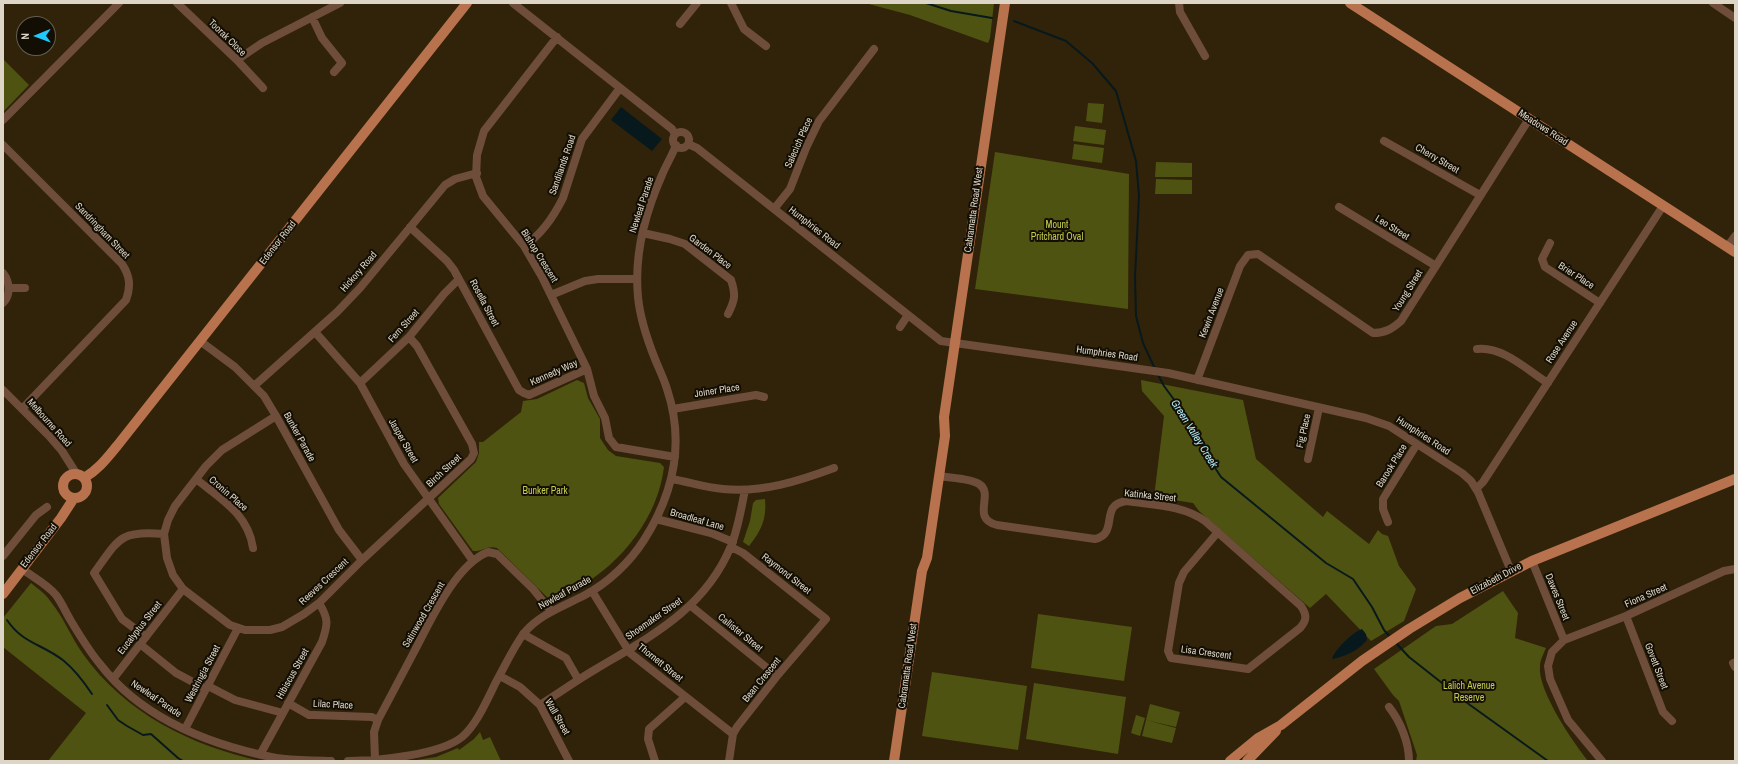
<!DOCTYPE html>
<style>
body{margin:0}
#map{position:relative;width:1738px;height:764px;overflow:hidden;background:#302309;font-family:"Archivo Narrow",sans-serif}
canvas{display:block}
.frame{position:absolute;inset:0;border:4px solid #ddd5c6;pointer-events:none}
.north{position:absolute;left:16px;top:16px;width:40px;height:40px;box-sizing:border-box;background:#130e04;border:1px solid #645e52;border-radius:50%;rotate:269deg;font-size:11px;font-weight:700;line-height:16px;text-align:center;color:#ddd5c6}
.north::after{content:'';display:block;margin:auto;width:14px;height:18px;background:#1fc9fd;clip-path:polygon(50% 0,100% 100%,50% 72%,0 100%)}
</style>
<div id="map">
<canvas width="1738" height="764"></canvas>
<div class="frame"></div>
<div class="north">N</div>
</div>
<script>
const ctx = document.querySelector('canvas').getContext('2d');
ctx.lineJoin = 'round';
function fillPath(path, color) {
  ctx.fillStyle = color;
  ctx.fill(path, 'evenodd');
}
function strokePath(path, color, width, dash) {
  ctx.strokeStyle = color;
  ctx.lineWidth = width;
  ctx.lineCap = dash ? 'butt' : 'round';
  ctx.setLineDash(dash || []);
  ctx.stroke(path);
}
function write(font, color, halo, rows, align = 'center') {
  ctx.font = font + ' "Archivo Narrow",sans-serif';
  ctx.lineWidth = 4;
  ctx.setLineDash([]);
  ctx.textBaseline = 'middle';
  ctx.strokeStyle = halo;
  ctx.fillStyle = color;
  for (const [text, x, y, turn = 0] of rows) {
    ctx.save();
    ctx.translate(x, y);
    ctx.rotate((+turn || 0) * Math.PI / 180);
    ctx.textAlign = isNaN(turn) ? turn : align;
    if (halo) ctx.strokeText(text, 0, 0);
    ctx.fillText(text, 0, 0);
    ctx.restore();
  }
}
const green = new Path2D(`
 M865,3H994L990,38L988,43L910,15Z
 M3,59L29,85L3,112Z
 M1088,103L1104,104L1102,123L1086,121Z
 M1075,126L1106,130L1104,145L1073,141Z
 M1074,144L1104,148L1102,163L1072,159Z
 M995,152L1129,174L1128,309L975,289Z
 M1156,162L1192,163V177H1155Z
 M1156,179L1192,180V194H1155Z
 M577,380L584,383L588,398L600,419V438L608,450L616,456L660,463L664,467C658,517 622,563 579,587C570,593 558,600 548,598L497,548C487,545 482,552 473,551L439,504L438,498L476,462L479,453V442H483L521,412L523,401L537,399Z
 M1141,380L1243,400L1256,459L1323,517L1327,511L1369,544L1378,530L1382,534L1388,536L1399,566L1416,589L1404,621L1371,641L1326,594L1310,608L1199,511L1193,503L1154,497L1164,416L1142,391Z
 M765,499C767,519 761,531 749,546L743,542L750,521L753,503L756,500Z
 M31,583C38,589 46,594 51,602C64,618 71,637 83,654C125,713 191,746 261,761H48L86,713L3,647V618Z
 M1503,591L1518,613L1515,638L1546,648C1544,653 1540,660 1540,666C1537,690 1573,742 1588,761H1416L1417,755L1399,701L1393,695L1374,669L1436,626L1452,624Z
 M1038,614L1132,627L1124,681L1031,668Z
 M932,672L1027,686L1018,750L922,736Z
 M1034,683L1126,697L1118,754L1026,739Z
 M1150,704L1180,712L1176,727L1146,720Z
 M1136,715L1145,718L1140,736L1131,733Z
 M1146,720L1176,728L1172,743L1142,736Z
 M480,732L483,740L490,737L501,761H410L436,757L458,748L459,750L474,739Z`);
const water = new Path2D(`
 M621,107L662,139L652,151L611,120Z
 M1362,629L1366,634L1367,640C1359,650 1345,657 1332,659C1335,649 1353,632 1362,629Z`);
const stream = new Path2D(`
 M926,3L951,11L992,18
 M1014,21L1066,41L1092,63L1116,91L1136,161L1139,196L1135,277L1136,316L1143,343L1155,369
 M1157,373L1164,386L1189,420L1206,454L1221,477L1326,563L1353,579L1372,607L1384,630L1391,638
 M7,620C23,644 43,644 64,661C75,670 84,682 92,694
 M1396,643L1409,657L1470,705L1548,761
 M107,705L118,720L127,726L143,735L151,734L178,758L183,761`);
const minor = new Path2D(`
 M177,3L237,60L263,88
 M513,3L672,129L675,134
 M731,3L744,29L766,46
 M1179,3L1180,12L1205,56
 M1713,3L1735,18
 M312,17L322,38L342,63L334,72
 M680,24L697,3
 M557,37L484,131L477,155L476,177L483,196L524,246L542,277L587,369L594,396L605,418L609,438L616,447L675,457
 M237,60L262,43L340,3
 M3,120L119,3
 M673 140a8 8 0 1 1 16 0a8 8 0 1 1-16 0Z
 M1384,141L1480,195
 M688,144L697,148L941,341L1168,373L1366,418L1389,426L1462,473L1471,481L1478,492L1511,571
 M3,145L122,264C130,276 131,286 126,300L22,409
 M1339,207L1436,266
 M774,209L790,189L806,148L819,121L874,49
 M410,227L447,261L454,270L519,390L524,393L529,395L587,369
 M643,233L670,239L685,244L731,280C736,295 735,300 728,314
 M1550,243L1542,259L1545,267L1600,303
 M524,246C541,235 554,216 563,198L582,139L620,88
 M1727,247L1735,236
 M3,273C10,282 11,295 3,303
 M9,288H25
 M551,295L585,281L598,279H637
 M900,327L908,315
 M315,332L360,383L404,464L473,561
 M200,341L235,367L264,396L276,416L339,530L362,560
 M1477,349C1503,346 1527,370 1548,383
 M1197,380L1240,266L1248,255L1258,254L1373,333C1385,333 1392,329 1401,321L1529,119
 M360,383L409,337L444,294L459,279
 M254,386L337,312L360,288L445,185L455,179L477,173
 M3,390L49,436L62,451L76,473
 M673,409L756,395L764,397
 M276,416L222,450L206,466L175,506L168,520L164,534L167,558L173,575L183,589L230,625L245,630H270L282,627L304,614L319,603L362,560L471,459L474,453L472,444L417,346L409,337
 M1308,459L1319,408
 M939,476C949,478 970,478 979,484C995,494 970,518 997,525L1095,539C1120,533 1098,504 1127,501C1153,505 1183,505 1205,521L1301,606C1307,615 1307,620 1300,628L1248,669L1171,658L1168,651L1179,583L1184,572L1218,532
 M196,479C221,499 248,514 253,548
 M672,479C689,482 706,488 723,489C762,493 799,481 834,468
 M1477,488L1483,482L1663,206
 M656,519L711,533L733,542
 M1388,522L1383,509V499L1417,444
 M3,556L36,515L47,507
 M1532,561L1564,640
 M22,569C33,577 47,584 56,595C62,603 66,613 71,621C80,636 89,651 100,664C142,719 210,745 276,758C293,761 313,760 331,761
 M592,591L630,653L733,734
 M691,606L777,676
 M1626,616L1663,712L1672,721
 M523,634L566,658L578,679
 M146,637L122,619L94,573C119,539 119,530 164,534
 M140,644L176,673L206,689
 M1733,663L1735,667
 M500,676L520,687L540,705L569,761
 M113,679L183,589
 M208,686L235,700L283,713
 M288,703L309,715H314L372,717L378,720
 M540,705C559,693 577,680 596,669C651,636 705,609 731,546C738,529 741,509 745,490
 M1389,707C1400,721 1409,742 1409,761
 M185,729L238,628
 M261,753L322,642C328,624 329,619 319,603
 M375,759L374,732L378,720C390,697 402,675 414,652C430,622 455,565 488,552L497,554L533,589L551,611
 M348,761C376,761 440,755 462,737C477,724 487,700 496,682C505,666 513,648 524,633C540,614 564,606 585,595C608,583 630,562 644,540C674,493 685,443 667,389C664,379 659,369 655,359C647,339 640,318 638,297C634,255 645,213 662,175C666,165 672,156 676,145
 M655,761L648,739L649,729L685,697
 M729,761L733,734L737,727L777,676L826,619L743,553L731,547
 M1602,761L1568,720L1550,679L1548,666L1552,652L1564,640L1626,616L1724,571L1735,569`);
const major = new Path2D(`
 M1350,3L1735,252
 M63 486a12 12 0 1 1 24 0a12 12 0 1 1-24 0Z
 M84,478C98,470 107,458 117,446L467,3
 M3,594L61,518L74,498
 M894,761L922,571L927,558L945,436L944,417L1005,3
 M1230,761L1258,738L1281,725L1362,661L1409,629L1460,598L1532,561L1735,479
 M1247,761L1276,731`);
const streetNames = [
 ["Toorak Close",227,38,44],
 ["Meadows Road",1543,128,33],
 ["Salecich Place",799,143,-66],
 ["Cherry Street",1437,159,30],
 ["Sandilands Road",563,165,-71],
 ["Newleaf Parade",642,205,-72],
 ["Cabramatta Road West",974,210,-82],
 ["Humphries Road",814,228,38],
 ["Leo Street",1392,228,32],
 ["Sandringham Street",102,231,46],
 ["Edensor Road",278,243,-52],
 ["Garden Place",710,252,37],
 ["Bishop Crescent",539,256,58],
 ["Hickory Road",359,272,-49],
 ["Brier Place",1576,276,33],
 ["Young Street",1408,291,-58],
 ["Rosella Street",484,303,62],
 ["Kewin Avenue",1212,313,-69],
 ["Fern Street",404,326,-48],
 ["Rose Avenue",1562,342,-57],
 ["Humphries Road",1107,354,8],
 ["Kennedy Way",554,373,-24],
 ["Joiner Place",717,391,-9],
 ["Melbourne Road",49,423,48],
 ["Fig Place",1304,431,-77],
 ["Humphries Road",1423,436,33],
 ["Bunker Parade",299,437,61],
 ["Jasper Street",403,441,60],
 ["Barook Place",1392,466,-58],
 ["Birch Street",444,471,-43],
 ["Cronin Place",228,494,41],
 ["Katinka Street",1150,496,6],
 ["Broadleaf Lane",697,520,16],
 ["Edensor Road",39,546,-52],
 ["Raymond Street",786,574,38],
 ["Elizabeth Drive",1496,579,-28],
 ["Reeves Crescent",324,582,-43],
 ["Newleaf Parade",565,593,-29],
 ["Fiona Street",1646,596,-24],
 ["Dawes Street",1557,597,68],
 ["Satinwood Crescent",424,615,-60],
 ["Shoemaker Street",654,619,-35],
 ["Eucalyptus Street",140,628,-52],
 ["Callister Street",740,633,39],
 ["Lisa Crescent",1206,653,8],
 ["Thornett Street",660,663,39],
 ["Cabramatta Road West",908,666,-82],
 ["Govett Street",1656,666,69],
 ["Westringia Street",203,674,-62],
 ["Hibiscus Street",293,674,-61],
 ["Bean Crescent",762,680,-51],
 ["Newleaf Parade",156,699,34],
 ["Lilac Place",333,705,3],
 ["Wall Street",557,717,60]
];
const parkNames = [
 ["Mount",1057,225],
 ["Pritchard Oval",1057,237],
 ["Bunker Park",545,491],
 ["Lalich Avenue",1469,686],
 ["Reserve",1469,698]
];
const waterNames = [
 ["Green Valley Creek",1194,434,58]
];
fillPath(green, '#4f5311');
fillPath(water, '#08191d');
strokePath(stream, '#08191d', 2);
strokePath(minor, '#6f4d3b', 8);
strokePath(major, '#b8724d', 10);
write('10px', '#ddd5c6', '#130e04', streetNames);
write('10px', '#c5ce4e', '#130e04', parkNames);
write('italic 11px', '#b0e9f6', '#130e04', waterNames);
</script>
